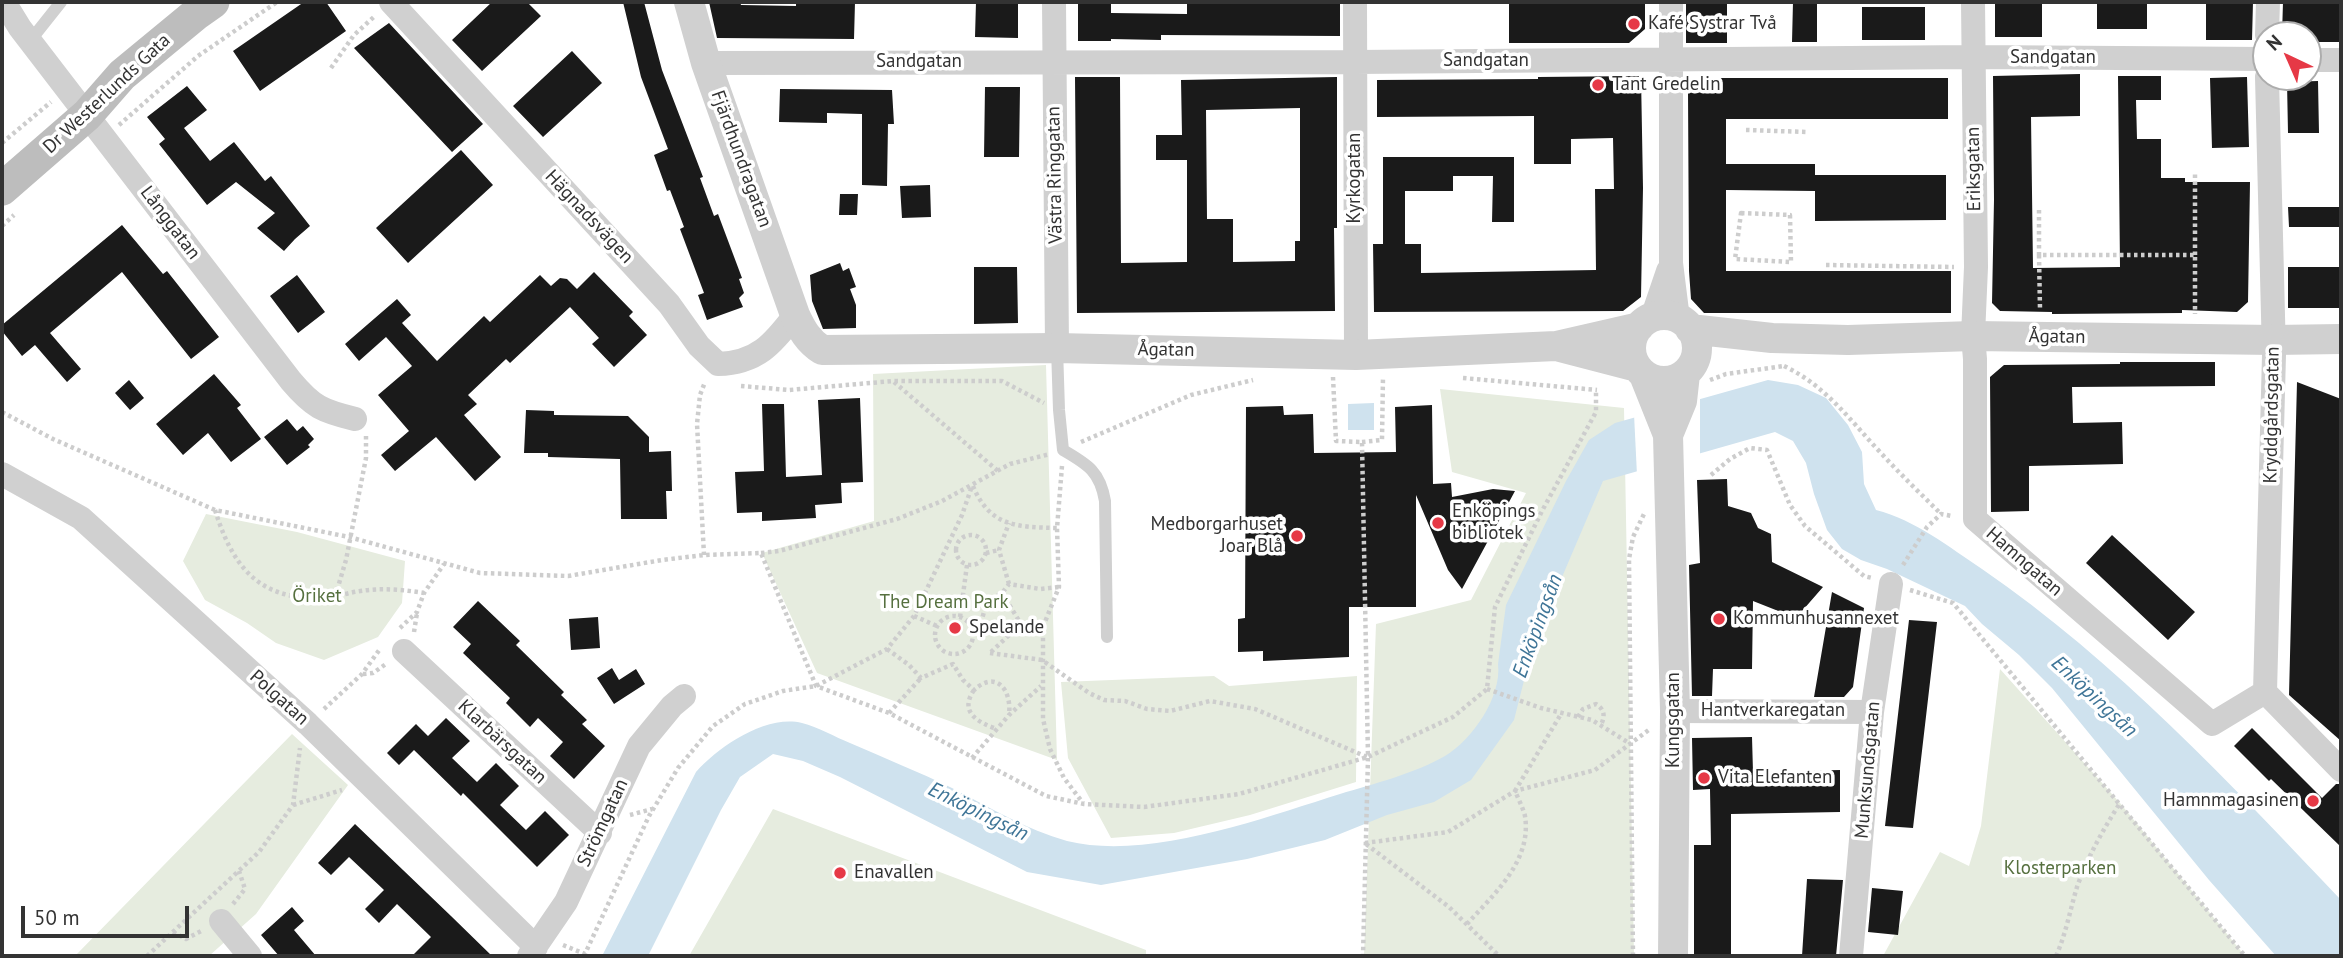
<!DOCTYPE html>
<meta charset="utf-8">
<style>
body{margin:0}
#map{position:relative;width:2343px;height:958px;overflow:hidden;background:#fff;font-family:"PT Sans",sans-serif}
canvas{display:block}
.frame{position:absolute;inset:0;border:4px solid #333;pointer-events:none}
.north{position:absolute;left:2252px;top:21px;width:70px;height:70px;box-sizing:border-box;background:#fff;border:2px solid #adadad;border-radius:50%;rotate:316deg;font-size:19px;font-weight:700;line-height:28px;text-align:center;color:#333}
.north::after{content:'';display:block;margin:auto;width:24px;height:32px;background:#e63946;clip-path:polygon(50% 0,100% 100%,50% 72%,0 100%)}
.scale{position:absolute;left:21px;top:906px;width:168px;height:32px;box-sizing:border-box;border:4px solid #333;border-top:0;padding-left:9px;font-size:21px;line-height:24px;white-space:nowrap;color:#333;-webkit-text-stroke:5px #fff;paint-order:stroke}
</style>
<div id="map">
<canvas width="2343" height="958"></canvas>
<div class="frame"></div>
<div class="north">N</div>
<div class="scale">50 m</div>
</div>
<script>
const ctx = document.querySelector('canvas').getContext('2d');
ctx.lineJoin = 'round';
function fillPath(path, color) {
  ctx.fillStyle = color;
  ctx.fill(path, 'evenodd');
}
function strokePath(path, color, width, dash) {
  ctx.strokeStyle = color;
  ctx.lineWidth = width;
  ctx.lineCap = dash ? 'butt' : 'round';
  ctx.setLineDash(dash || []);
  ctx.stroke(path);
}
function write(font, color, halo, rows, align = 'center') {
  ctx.font = font + ' "PT Sans",sans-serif';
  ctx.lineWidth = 7;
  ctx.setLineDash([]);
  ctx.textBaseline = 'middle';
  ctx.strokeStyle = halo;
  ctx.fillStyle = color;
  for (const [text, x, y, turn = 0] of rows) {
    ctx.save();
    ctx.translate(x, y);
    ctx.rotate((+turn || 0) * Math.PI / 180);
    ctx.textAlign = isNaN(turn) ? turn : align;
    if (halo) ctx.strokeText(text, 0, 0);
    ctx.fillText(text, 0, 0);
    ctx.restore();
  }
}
const green = new Path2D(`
 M1046,365L1057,760L817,673L762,553L874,521L873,374Z
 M1440,389L1624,408L1634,956H1364L1376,624L1471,600L1526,493L1452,472Z
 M206,514L297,532L405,561L402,603L378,637L324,660L276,643L247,623L205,600L183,561Z
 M2000,669L2120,803L2245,956H1883L1940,852L1969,866L1981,826Z
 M1214,676L1229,686L1357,676L1356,782L1250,815L1174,833L1111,838L1068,758L1061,682Z
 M292,734L348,785L256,914L209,956H75Z
 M773,809L1146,950V956H689Z`);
const water = new Path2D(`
 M1768,380L1798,385L1826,398L1848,425L1862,452L1864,484L1876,510C1915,520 1949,547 1982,569C2117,662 2229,782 2341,900V956H2276L2209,880L2052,688L2019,655L1982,624L1965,606L1887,569L1861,560L1842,549L1827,530L1814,494L1806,463L1793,441L1775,432L1603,481L1533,645L1514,720L1471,780L1434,802L1387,815L1325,840L1247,859L1101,885L1027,872L840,777L803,761L773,754L740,777L721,810L648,956H602L696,772C718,747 766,714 802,723C818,727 835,737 850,743C884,758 919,772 952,788C989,807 1027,830 1067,841C1148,861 1263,818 1340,794C1373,784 1416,773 1445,756C1472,740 1502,697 1498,664L1506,605L1566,481L1589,440L1615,423Z
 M1374,403V430H1348V404Z`);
const pier = new Path2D(`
 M1700,397V457L1637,475L1634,414Z`);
const building = new Path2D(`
 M304,2H326L346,31L260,91L233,51Z
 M492,2H527L541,16L482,71L452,40Z
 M623,2H644L662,70L703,177L700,178L714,216L718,214L742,278L739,279L744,293L739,298L743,307L707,320L698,295L704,293L680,229L684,227L670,190L667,191L654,155L668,149L641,77Z
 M709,2H740L741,5L796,6V2H855L854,39L717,38Z
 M976,2H1018V38L975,37Z
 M1078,2H1111V13L1187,14V2H1340V36L1161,35V40L1111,39V41H1078Z
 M1509,2H1645V29L1629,43H1509Z
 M1686,2H1727V43H1686Z
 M1793,2H1817V42H1792Z
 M1995,2H2042V37H1995Z
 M2097,2H2147V29H2097Z
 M2206,2H2253L2252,40H2206Z
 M2283,2H2341V42H2308V35H2282Z
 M1862,7H1925V40H1862Z
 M389,23L483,124L452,152L354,48Z
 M572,51L602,83L543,137L513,106Z
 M2080,74V116L2031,117L2033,268L2120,267L2118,76H2161V100H2136L2137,139H2161V178H2185V182H2250L2248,302L2237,312L2182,310V313L2052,314V312L2000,311L1992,303L1994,200L1993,76Z
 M1641,76L1643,188L1641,297L1623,311L1374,312L1373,244H1383V157H1514V222H1492L1493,176H1453V191H1405V244H1421V273L1596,270L1595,189H1614L1613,138L1571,139V164H1534V116L1377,117V80L1538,79V77Z
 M1075,77H1120L1121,263L1187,262V160H1156V135H1182L1181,80L1337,77V228H1334L1335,311L1077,313ZM1300,108V241H1295V261L1233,262V219H1207L1206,110Z
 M2247,77L2249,147L2212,148L2210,78Z
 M1701,78H1948V119H1726V164H1815V175H1946V220L1815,221V191L1726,190V271H1951V313H1704L1691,299L1689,271L1688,91Z
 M2318,81L2319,133H2288L2287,82Z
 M187,86L207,110L184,128L210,161L234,142L265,181L271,176L310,226L295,239L284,251L257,228L275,213L236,182L207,205L159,144L165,139L147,117Z
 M985,87H1020L1019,157H984Z
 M780,89L892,90L894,124H888L887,186L862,185V114L827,113V123L779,122Z
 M461,150L493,185L408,263L376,228Z
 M930,185L931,217L902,218L900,186Z
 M840,194H858L857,215H839Z
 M2288,207H2341V227H2289Z
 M122,225L163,274L167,271L219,337L191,359L122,272L50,333L81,369L67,382L35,345L22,356L2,331V325Z
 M840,263L843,271L849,268L856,287L850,289L856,305V328L823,329L812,301L810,275Z
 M974,267H1017L1018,323L974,324Z
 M2288,267H2341V308H2288Z
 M594,272L633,312L629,316L647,335L614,367L592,344L599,338L570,307L510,363L506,359L468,395L477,404L464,415L501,457L475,481L436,437L395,471L381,455L409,431L378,395L412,366L386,337L359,361L345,344L397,299L411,315L402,323L437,361L484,316L490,322L540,275L551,286L560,278L567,279L577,289Z
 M297,275L325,312L298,333L270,296Z
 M2120,362H2215V386L2072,387L2073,423L2122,422L2123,464L2029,466V511L1991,512L1990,377L2004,365L2120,364Z
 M214,374L241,405L237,408L261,439L231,462L208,433L183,455L156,424Z
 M129,380L144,398L130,410L115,393Z
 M2297,382L2341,399V741L2289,695Z
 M860,398L863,482L841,483L842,503L815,505L816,518L762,521V512L737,513L735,472L764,471L762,404H784L786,477L822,475L818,400Z
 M1432,405L1433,484L1451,483L1452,497L1493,489L1515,491L1462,589L1448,570L1416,495V607H1349V657L1263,661V651L1238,652V619L1245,618L1246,407L1283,406L1284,415L1313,414L1314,453L1396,452L1395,407Z
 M526,410L554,411V415L628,416L649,437V452L671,451L672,491H666L667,519H621L620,459L548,457V453H524Z
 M287,419L297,431L303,426L314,439L308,445L310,447L287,465L264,437Z
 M1727,479L1728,506L1751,513L1758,528L1771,534L1772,562L1823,587L1796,618L1753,601L1752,669H1713L1712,696H1692L1689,565L1700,563L1697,480Z
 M2112,535L2195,612L2168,640L2086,563Z
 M1832,592L1864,608L1853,687L1844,697H1814Z
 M478,601L520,641L516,645L564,692L561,695L587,720L582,724L605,746L574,779L550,756L563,742L538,718L530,727L506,703L510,698L463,653L471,644L453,627Z
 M598,617L600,648L571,650L569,619Z
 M1909,620L1937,622L1913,828L1885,826Z
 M612,668L619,680L636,669L645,684L614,704L597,678Z
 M446,718L470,741L452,758L477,782L496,763L519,786L500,805L526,830L545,811L569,835L537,867L463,793L461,796L414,750L399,765L387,753L416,724L428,736Z
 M2252,728L2322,798L2336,784H2341V847L2271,779L2269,781L2234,746Z
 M1752,737L1753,772L1840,770V812L1731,814V956H1694V845H1711L1710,789L1693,790L1692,738Z
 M355,824L451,916L492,956H412L431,937L397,904L379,923L365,909L384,890L349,857L331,875L318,863Z
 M1807,879L1843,880L1836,956H1802Z
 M1872,888L1903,891L1898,935L1868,932Z
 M292,907L304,921L294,930L316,956H279L261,935Z`);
const path = new Path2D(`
 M331,68L354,35L376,15
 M119,125L198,56L277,2
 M1746,130L1808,132
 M2,143L51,102
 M2039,210V255H2195V314
 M1741,213L1790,215L1791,262L1735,259Z
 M2,226L14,215
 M2039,255L2040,309
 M2195,255V171
 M1826,265L1954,267
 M1784,366C1826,386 1849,419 1880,452C1900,474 1921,494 1941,514
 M1333,377L1336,441L1362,442L1368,757L1363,956
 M1463,378L1597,390
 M1710,380L1726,374L1784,366
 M894,382L998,471
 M741,386L789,390L893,381H1002L1044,403
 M2,412L53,439L215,510L349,537L480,573L568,576L662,560L704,555L761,553L816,686L889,713L1046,796L1084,804L1144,807L1239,794L1368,757L1453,717L1487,689L1495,607L1542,511L1596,412V391
 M366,436V458L346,560L335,597C365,587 393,588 424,593
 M1081,442L1191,395L1253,380
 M1362,442L1382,440L1383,377
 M1062,466L1057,528L1059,587L1043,627V719L1050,749L1064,778L1083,803
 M1711,475L1730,459L1750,448L1767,450L1790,505L1805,526L1864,576L1872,578
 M973,486C990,527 1017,527 1057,528
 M215,510C235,575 266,604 335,597
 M956 550a15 15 0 1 1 30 0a15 15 0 1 1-30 0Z
 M761,553L779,551L897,519L942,501L1010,464L1050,454
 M986,553L999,550
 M704,555L697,424L700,395L705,382
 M1903,565L1927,527L1941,514L1952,516
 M1009,584L999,550L1009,523
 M1910,590L1953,603L2245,956
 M1002,593L1021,624L1043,627
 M914,616L937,626
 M935 635a19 19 0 1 1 38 0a19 19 0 1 1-38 0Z
 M960,617L967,565
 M400,628L417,612L424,593L444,564
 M972,631L979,630L987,601L1002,593L1009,584L1040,589L1059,587
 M414,632L417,613
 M887,649L909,665L921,678L953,664L963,680L974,690C997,669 1012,691 1009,715
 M991,652L1021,624
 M990,653L1042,660L1089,693L1104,700L1125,701L1147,709L1170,711L1210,701L1255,709L1367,757
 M363,674L373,673L386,664
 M1487,689L1541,708L1592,720L1629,743
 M974,690C959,712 977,722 997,729
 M324,709L362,674L380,649
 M889,713L921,678
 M1578,717L1583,709L1596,704C1605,710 1605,716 1601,725
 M972,758L1009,715L1041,686
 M293,805L342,790
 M630,815L652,809
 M1365,843L1448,832L1515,791L1595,770L1650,729
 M1366,844L1449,907L1499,956
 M233,904L245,889L239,871
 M1467,924C1494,894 1532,861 1525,816C1523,808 1518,798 1515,791L1561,714
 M173,932L186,939L203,930
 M563,945L585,954
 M147,956L259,852L293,805L300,748
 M584,956L649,816L678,768L713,726L745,704L783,691L816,686L887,649L914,616L962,515L972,486
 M1633,956L1629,559L1633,537L1644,514
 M2056,956C2066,934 2070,910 2077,887C2088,856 2103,830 2120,803`);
const service = new Path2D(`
 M30,41L61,2
 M1057,348L1059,410L1063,450C1087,464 1100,471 1105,501L1107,637`);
const minor = new Path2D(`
 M4,2L20,28L291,381C313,407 322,411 355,419
 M391,2L669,304L699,346L718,364C757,363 773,344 795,315
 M1054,2L1057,348
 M1355,2L1356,355
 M1671,2V263L1678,319
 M1973,2L1976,267L1973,336L1975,359V519L2212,724L2265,692L2274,355L2267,77
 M2267,35L2268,2
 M2308,60H2341
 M706,63L1355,62L1973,57L2266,59
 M1652,318L1668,271
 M2,474L81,518L308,724L536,947
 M404,651L600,833
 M2265,692L2341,770
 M1675,711L1872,712
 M221,921L250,956
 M529,956L566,902L639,746L672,706L684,696
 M1851,956L1872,712L1891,584`);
const tertiary = new Path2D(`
 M689,2L706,63L795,315C802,330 808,341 822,350L1057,348L1356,355L1556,346L1639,327
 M1631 348a33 33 0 1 1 66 0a33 33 0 1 1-66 0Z
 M1690,329L1772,338L1848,340L1973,336L2274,340L2341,339
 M1560,347L1637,367
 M1644,375L1668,435L1675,711L1673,956
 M1668,435L1682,401L1685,374`);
const secondary = new Path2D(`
 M2,189L87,115L122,75L196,14L213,2`);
const markers = [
 [1634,24,7,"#e63946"],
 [1598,85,7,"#e63946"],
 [1438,523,7,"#e63946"],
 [1297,536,7,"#e63946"],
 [1719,619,7,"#e63946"],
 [955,628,7,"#e63946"],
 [1704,778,7,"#e63946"],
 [2313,801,7,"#e63946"],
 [840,873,7,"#e63946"]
];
const poiNames = [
 ["Kafé Systrar Två",1648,24],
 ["Tant Gredelin",1612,85],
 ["Enköpings",1452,512],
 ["bibliotek",1452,534],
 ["Medborgarhuset",1283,525,"right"],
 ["Joar Blå",1283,547,"right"],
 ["Kommunhusannexet",1733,619],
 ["Spelande",969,628],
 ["Vita Elefanten",1718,778],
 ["Hamnmagasinen",2299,801,"right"],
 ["Enavallen",854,873]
];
const streetNames = [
 ["Sandgatan",2053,58],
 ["Sandgatan",1486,61],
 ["Sandgatan",919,62],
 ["Dr Westerlunds Gata",107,94,-43],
 ["Fjärdhundragatan",741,159,70],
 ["Eriksgatan",1974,169,-91],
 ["Västra Ringgatan",1055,175,-91],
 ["Kyrkogatan",1355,178,-90],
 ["Hägnadsvägen",589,217,47],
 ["Långgatan",170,223,53],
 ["Ågatan",2057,337,1],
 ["Ågatan",1166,350,1],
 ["Kryddgårdsgatan",2272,415,-89],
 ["Hamngatan",2024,562,41],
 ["Polgatan",279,698,42],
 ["Hantverkaregatan",1773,711],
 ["Kungsgatan",1674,720,-90],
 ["Klarbärsgatan",502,742,43],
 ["Munksundsgatan",1868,770,-85],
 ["Strömgatan",603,823,-65]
];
const parkNames = [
 ["Öriket",317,597],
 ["The Dream Park",944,603],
 ["Klosterparken",2060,869]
];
const waterNames = [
 ["Enköpingsån",1538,626,-70],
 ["Enköpingsån",2094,697,43],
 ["Enköpingsån",978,812,26]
];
fillPath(green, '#e6ecdf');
fillPath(water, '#cfe2ee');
fillPath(pier, '#fff');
fillPath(building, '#1a1a1a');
strokePath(path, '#cdcdcd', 4.5, [3.5, 3.5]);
strokePath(service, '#d0d0d0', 12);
strokePath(minor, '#d0d0d0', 24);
strokePath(tertiary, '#d0d0d0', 30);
strokePath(secondary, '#bdbdbd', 33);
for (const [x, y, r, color] of markers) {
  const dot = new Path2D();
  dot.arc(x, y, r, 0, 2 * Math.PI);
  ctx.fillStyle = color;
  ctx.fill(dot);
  strokePath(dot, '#fff', 2.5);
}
write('19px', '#333', '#fff', poiNames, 'left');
write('19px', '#333', '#fff', streetNames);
write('19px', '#56703f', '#fff', parkNames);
write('italic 21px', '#3f7597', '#fff', waterNames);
</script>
